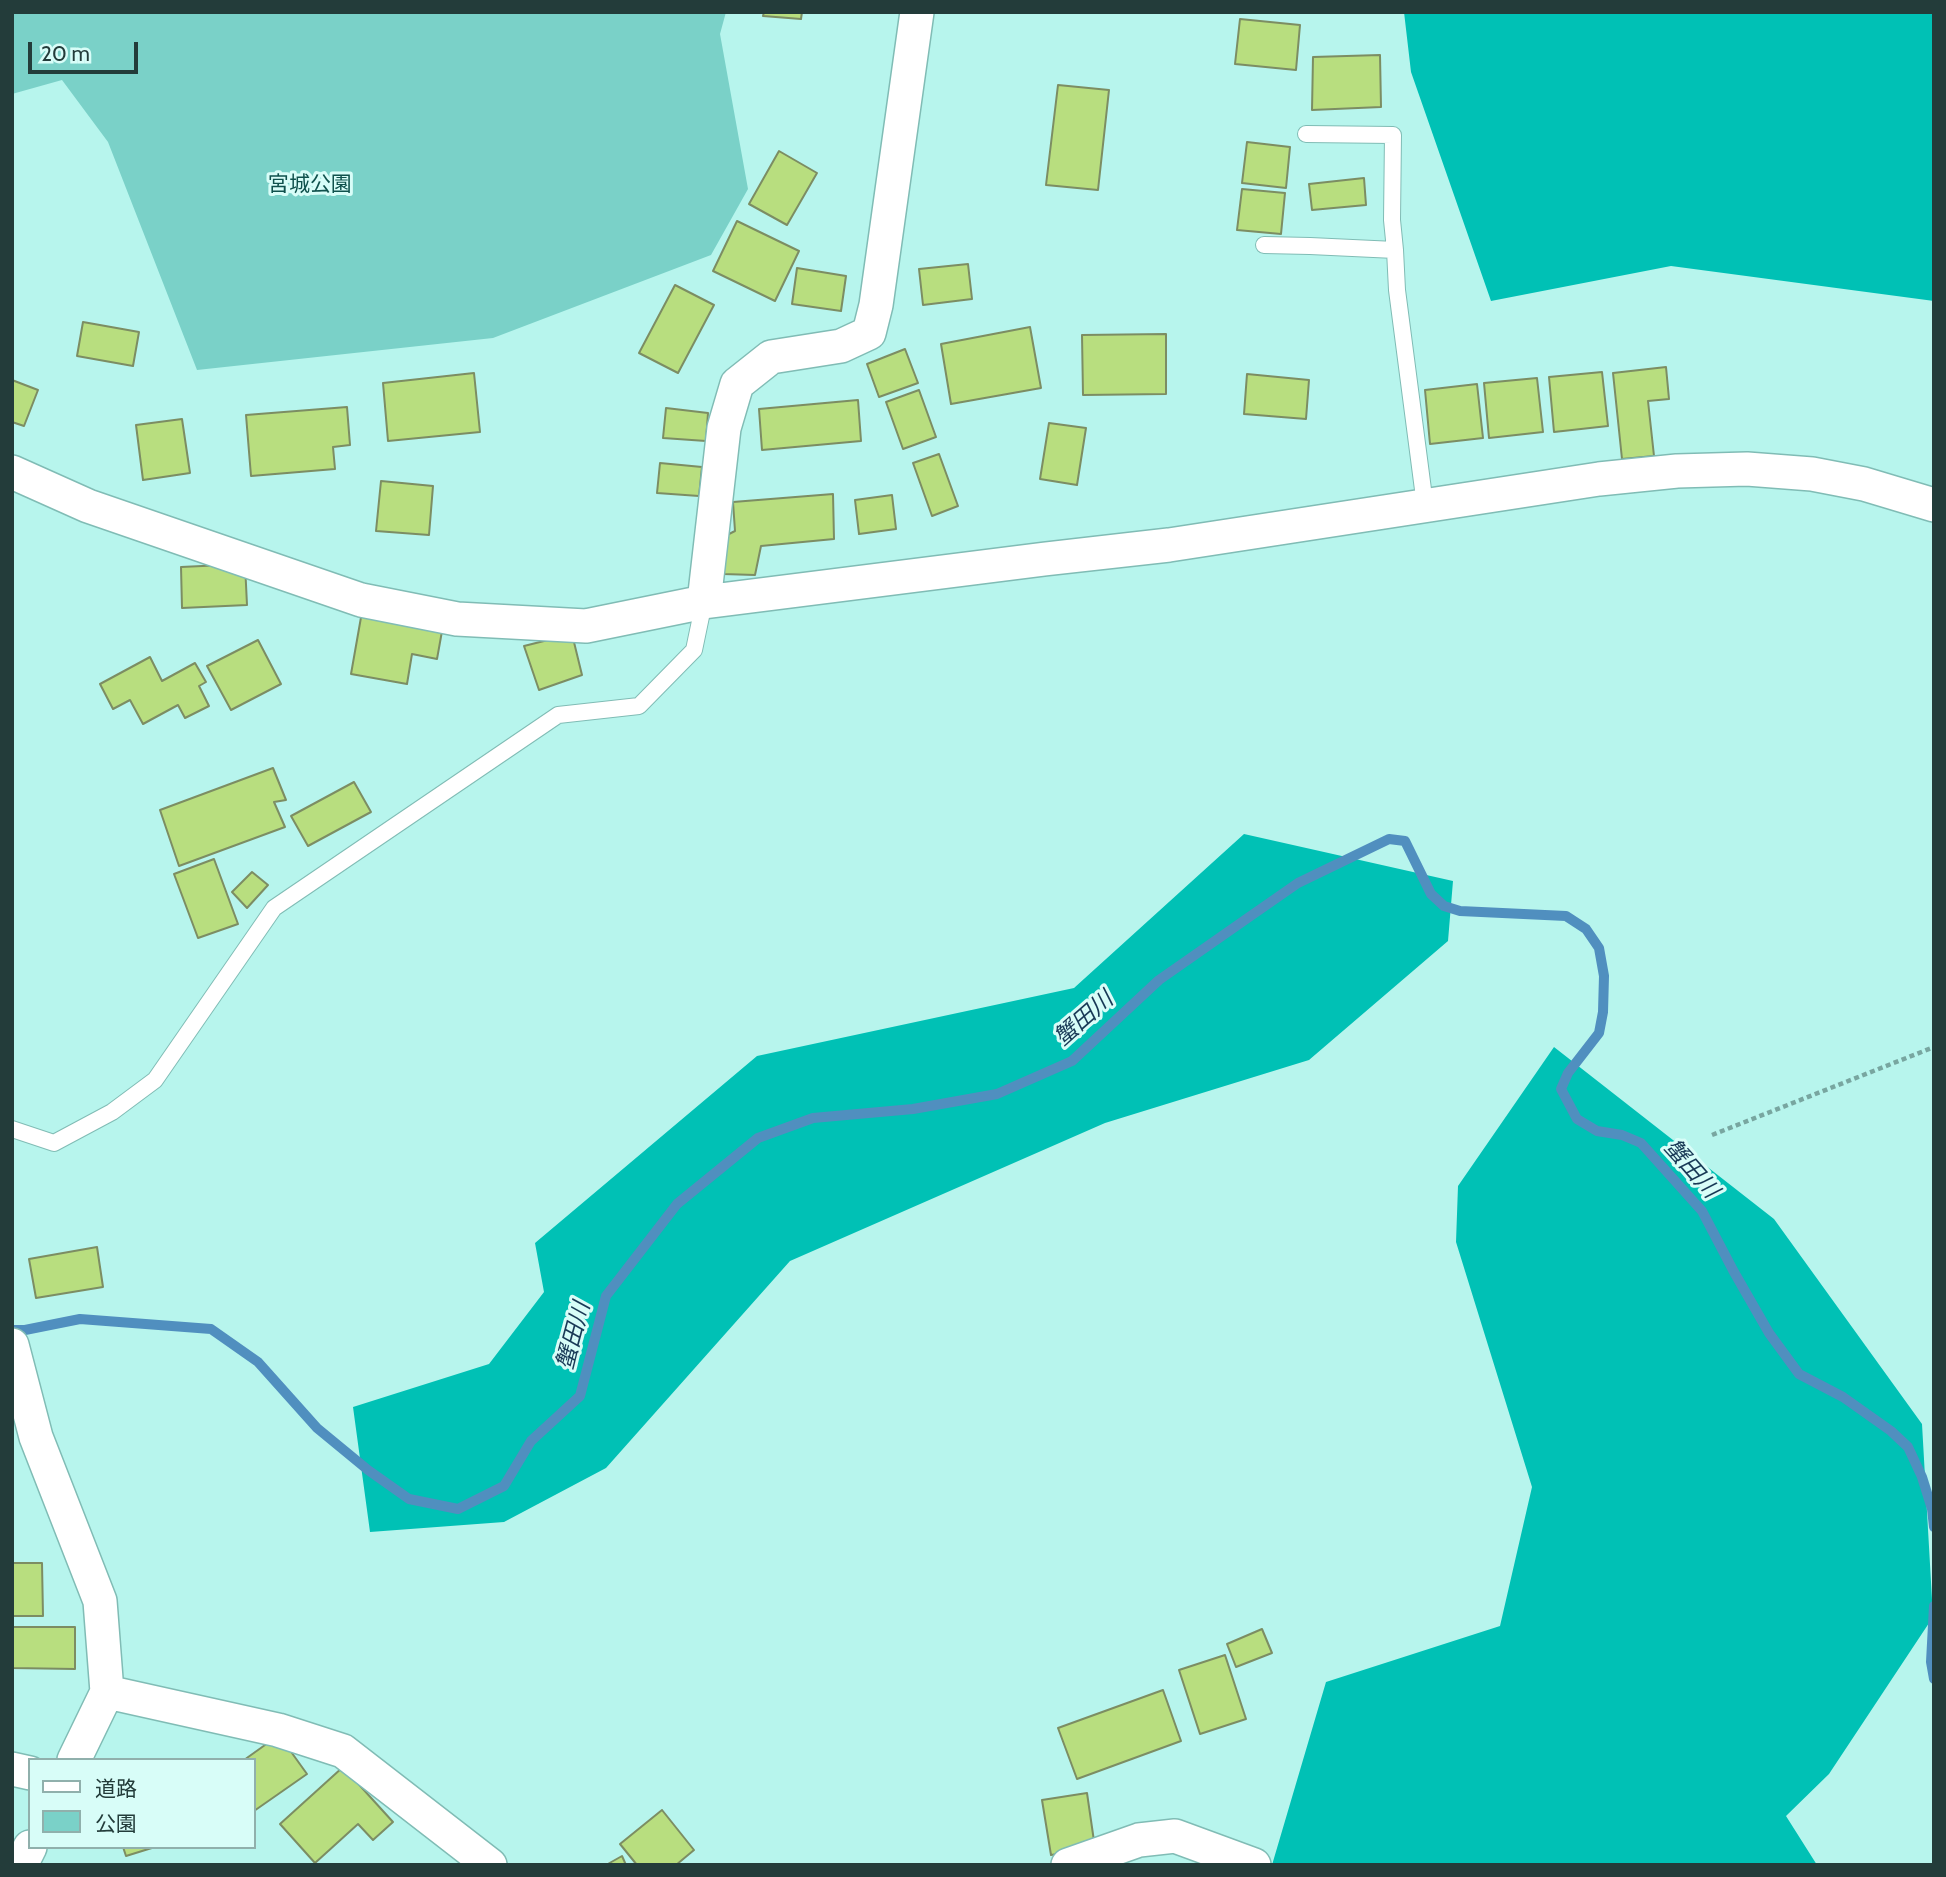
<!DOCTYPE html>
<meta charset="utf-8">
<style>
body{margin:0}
#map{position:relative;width:1946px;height:1877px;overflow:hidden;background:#b7f5ed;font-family:Cabin,"Noto Sans JP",sans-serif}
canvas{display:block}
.frame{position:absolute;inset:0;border:14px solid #233c3a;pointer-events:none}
.legend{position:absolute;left:28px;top:1758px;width:228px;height:91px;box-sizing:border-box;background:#d8fdf8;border:2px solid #90b0ac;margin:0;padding:9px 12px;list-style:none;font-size:21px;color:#233c3a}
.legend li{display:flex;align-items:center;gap:14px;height:35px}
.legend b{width:35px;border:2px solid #90b0ac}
.scale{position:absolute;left:28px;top:42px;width:110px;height:32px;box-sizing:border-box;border:4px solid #233c3a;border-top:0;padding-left:9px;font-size:21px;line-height:24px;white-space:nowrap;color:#233c3a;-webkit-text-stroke:5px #d8fdf8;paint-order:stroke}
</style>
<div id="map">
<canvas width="1946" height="1877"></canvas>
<div class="frame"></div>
<ul class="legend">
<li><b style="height:9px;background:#fff"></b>道路</li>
<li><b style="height:19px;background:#7ad1c8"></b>公園</li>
</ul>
<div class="scale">20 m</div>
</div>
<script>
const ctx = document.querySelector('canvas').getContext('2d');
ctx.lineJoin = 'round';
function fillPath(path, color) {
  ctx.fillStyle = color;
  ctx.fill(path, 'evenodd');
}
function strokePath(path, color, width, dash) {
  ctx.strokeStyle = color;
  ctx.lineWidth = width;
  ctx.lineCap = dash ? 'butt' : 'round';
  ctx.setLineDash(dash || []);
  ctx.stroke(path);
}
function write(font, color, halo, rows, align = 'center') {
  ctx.font = font + ' Cabin,"Noto Sans JP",sans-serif';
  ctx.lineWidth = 6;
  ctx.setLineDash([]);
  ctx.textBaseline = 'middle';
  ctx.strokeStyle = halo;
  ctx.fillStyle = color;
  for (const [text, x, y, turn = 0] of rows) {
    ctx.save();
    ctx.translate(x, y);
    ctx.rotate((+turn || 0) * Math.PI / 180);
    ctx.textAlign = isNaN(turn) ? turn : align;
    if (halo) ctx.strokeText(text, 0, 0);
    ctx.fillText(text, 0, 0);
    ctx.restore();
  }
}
const green = new Path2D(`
 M12,12H726L720,34L748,189L711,255L493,338L197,370L108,142L62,80L12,94Z`);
const forest = new Path2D(`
 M1404,12H1934V301L1671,266L1491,301L1411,72Z
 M1244,834L1453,881L1448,941L1309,1060L1105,1123L790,1261L606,1468L504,1522L370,1532L353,1407L489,1364L544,1292L535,1243L757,1056L1074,988Z
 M1554,1047L1774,1219L1922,1424L1933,1617L1829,1774L1786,1816L1817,1865H1272L1326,1682L1500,1626L1532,1487L1456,1242L1458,1186Z`);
const stream = new Path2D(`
 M12,1330H25L80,1319L211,1329L258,1362L317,1428L368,1470L409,1499L458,1509L504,1486L531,1441L580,1396L606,1296L677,1204L758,1138L813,1118L913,1109L997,1094L1072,1061L1159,980L1252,915L1298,883L1389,839L1405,841L1431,894L1444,906L1460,911L1566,916L1586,929L1599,948L1604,976L1603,1012L1599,1033L1568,1073L1561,1089L1577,1119L1597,1131L1622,1135L1641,1143L1702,1211L1734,1272L1769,1333L1799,1374L1843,1397L1891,1431L1908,1447L1922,1477L1932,1509L1934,1527
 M1934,1606L1931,1662L1934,1679`);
const building = new Path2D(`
 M764,12H802L801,19L763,16Z
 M1240,19L1300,25L1296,70L1235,64Z
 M1380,55L1381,107L1312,110L1313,57Z
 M1058,85L1109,90L1098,190L1046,185Z
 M1247,142L1290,147L1286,188L1242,183Z
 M779,151L817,173L787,225L749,204Z
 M1364,178L1366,205L1312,210L1309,184Z
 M1242,189L1285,193L1281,234L1237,230Z
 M737,221L799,251L775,301L713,271Z
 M968,264L972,299L923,305L919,269Z
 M797,268L846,276L841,311L792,304Z
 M675,285L714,305L678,373L639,353Z
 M83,322L139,332L133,366L77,356Z
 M1030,327L1041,388L951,404L941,344Z
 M1166,334V394L1083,395L1082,335Z
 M905,349L918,383L879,397L867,364Z
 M1666,367L1669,399L1648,401L1654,456L1622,459L1613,373Z
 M1602,372L1608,426L1554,432L1549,377Z
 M474,373L480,432L388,441L383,383Z
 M1247,374L1309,380L1306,419L1244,414Z
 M1537,378L1543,432L1489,438L1484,383Z
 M12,380L38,390L24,426L12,422Z
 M1477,384L1483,438L1430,444L1425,390Z
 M919,390L936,437L903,449L886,402Z
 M858,400L861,441L762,450L759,409Z
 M347,407L350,445L333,447L335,469L251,476L246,415Z
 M666,408L708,413L706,441L663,438Z
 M182,419L190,473L143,480L136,425Z
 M1049,423L1086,428L1077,485L1040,479Z
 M939,454L958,506L932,516L913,463Z
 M660,463L702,467L699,496L657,493Z
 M381,481L433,486L429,535L376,531Z
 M833,494L834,539L761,546L755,575L723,574L725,536L735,531L733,502Z
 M892,495L896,529L859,534L855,500Z
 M245,564L247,605L182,608L181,567Z
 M363,606L444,620L437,659L412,654L407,684L351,674Z
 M572,634L582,675L539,690L524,646Z
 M258,640L281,684L231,710L207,666Z
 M150,657L162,681L195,663L206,682L199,686L209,706L185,718L178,705L143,724L130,700L113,709L100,684Z
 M273,768L286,800L274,802L285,827L179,866L160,810Z
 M354,782L371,812L308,846L291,816Z
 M214,859L238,924L198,938L174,874Z
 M252,872L268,885L247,908L232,892Z
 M97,1247L103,1287L36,1298L29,1259Z
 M12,1563H42L43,1616H12Z
 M12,1627H75V1669L12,1668Z
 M1262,1629L1272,1653L1236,1667L1227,1644Z
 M1225,1655L1246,1719L1200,1734L1179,1670Z
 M1163,1690L1181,1741L1077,1779L1058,1728Z
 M279,1735L307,1774L254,1811V1760H244Z
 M343,1767L393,1822L373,1840L358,1824L315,1863L280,1824Z
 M1087,1793L1095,1848L1051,1855L1042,1800Z
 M662,1810L694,1850L676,1865H637L620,1844Z
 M123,1847H155L126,1856Z
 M622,1856L626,1865H606Z`);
const path = new Path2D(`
 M1712,1135L1934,1047`);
const service = new Path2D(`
 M1306,134L1393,135L1392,220L1395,250
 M1264,245L1310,246L1395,250L1397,290L1425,505
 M12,1129L54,1143L112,1112L155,1080L274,908L558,715L639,706L694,650L704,602`);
const minor = new Path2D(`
 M12,472L88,506L361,600L457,619L586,626L704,602L1045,559L1169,545L1599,479L1677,471L1747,469L1812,474L1864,484L1934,505
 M704,602L724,428L737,384L771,357L841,346L869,333L876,305L917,12
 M12,1345L36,1437L100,1601L107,1692L278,1730L343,1751L490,1865
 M74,1760L107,1692
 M12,1769L30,1773
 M21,1865L30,1847
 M1068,1865L1139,1840L1175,1836L1254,1865`);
const parkNames = [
 ["宮城公園",310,185]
];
const waterNames = [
 ["蟹田川",1084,1019,-41],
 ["蟹田川",1691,1169,49],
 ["蟹田川",574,1336,-75]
];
fillPath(green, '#7ad1c8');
fillPath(forest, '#00c1b5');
strokePath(stream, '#508fbf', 10);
fillPath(building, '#b8de7f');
strokePath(building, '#7c8d63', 2);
strokePath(service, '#80bcb5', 18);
strokePath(minor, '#80bcb5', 36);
strokePath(path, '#78a6a0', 4.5, [5, 3.5]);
strokePath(service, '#fff', 16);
strokePath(minor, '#fff', 33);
write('21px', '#0f514c', '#d8fdf8', parkNames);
write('italic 23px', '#183956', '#d8fdf8', waterNames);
</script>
